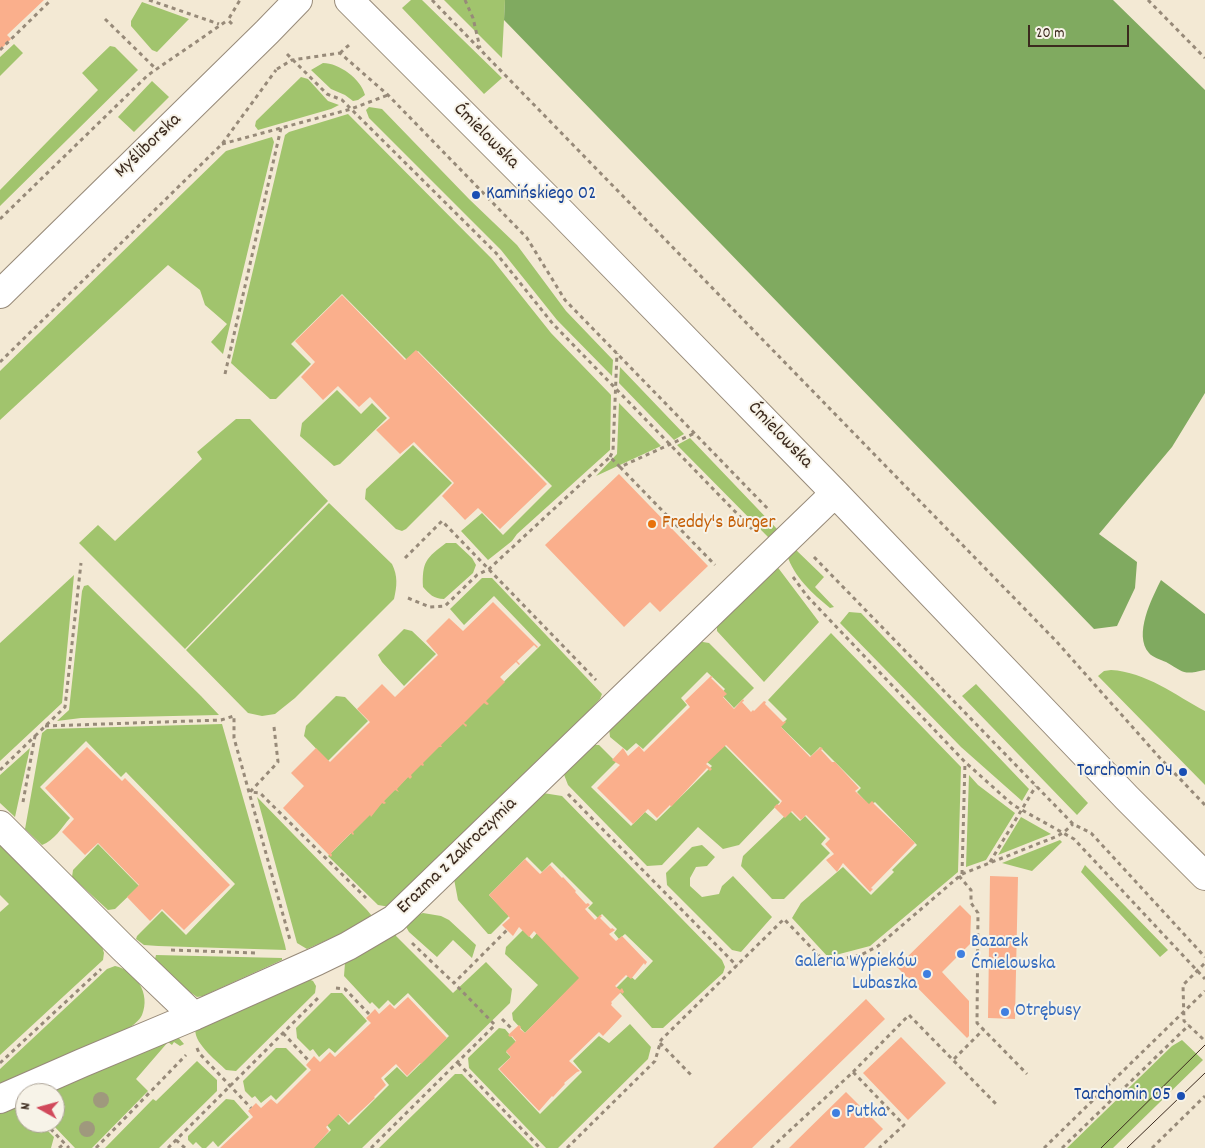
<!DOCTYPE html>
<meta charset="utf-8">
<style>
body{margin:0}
#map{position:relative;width:1205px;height:1148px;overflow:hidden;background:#f3e9d4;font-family:Dekko,sans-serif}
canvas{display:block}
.north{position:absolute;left:15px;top:1083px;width:50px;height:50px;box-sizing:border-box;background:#f7f3e8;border:1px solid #aca397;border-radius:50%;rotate:277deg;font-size:14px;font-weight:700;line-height:20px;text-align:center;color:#3b2a1e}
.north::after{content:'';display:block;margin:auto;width:18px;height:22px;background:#d1495b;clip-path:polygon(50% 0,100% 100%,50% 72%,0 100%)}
.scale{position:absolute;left:1028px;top:25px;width:101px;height:22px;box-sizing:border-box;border:2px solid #3b2a1e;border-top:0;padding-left:6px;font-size:15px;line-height:18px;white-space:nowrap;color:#3b2a1e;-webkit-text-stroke:4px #f7f3e8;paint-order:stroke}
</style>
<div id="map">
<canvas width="1205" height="1148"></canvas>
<div class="north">N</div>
<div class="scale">20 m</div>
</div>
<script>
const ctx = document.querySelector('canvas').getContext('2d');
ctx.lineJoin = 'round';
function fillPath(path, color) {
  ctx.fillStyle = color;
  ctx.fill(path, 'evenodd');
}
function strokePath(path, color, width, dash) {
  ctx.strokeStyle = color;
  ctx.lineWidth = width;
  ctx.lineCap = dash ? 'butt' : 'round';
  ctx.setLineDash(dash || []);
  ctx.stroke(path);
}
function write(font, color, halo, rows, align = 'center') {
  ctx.font = font + ' Dekko,sans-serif';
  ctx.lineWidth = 4;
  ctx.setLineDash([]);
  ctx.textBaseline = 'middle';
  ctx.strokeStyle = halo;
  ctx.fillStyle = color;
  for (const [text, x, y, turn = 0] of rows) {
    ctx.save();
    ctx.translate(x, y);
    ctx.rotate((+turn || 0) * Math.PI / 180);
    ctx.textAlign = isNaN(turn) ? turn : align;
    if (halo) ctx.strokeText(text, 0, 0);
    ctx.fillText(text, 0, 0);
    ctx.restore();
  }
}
const green = new Path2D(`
 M411,0H422L502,78L484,94L402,8Z
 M444,0H505L502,58Z
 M142,2L189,19L157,52L152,50L131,26V21Z
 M14,44L23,53L0,76V57Z
 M110,46L115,47L138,70L0,206V190L98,90L82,73Z
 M323,63C339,63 361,79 365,95L358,100L353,101L345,95L331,89L311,70Z
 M301,77L308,79L328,101L339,105L331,109L258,130L255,126L256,121Z
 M152,81L169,97L134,132L118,117Z
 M369,107L382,109L469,199L517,245L566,311L613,360L612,376L557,320L501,250L369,118L366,110Z
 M348,114L492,259L551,333L611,395L610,450L517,534L512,541L488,560L461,531L482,513L503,535L552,486L418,351L407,360L342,294L291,344L311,364L276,399H270L231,363L285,135L289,132Z
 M272,137L274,142L223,354L211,342L227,324L205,305L200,290L168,265L0,420V371L226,151Z
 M620,367L684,434L674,440L619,383Z
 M337,390L361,414L372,403L387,418L340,464L334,466L300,436L302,423Z
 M619,403L661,446L596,476L617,454Z
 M236,419H250L328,501L185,649L79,543L98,525L115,541L202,459L197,452Z
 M690,438L777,529L769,538L677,445Z
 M413,445L452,483L406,529L402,531L396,529L365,499L366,489Z
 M329,503L392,564C398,576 397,586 394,599L295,698L275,714L262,716L248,713L186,650Z
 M446,543H456L472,558L476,565L473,573L444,599C434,599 429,594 423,587C422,562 426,558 446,543Z
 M794,548L824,577L815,587L834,607L830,608C813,594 794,577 787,555Z
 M776,565L819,622L764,682L717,631V623Z
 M74,575L62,703L0,761V643Z
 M482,578H492L602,694L600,699L560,743L390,907L378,905L328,856L541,645L494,596L464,625L450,609Z
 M88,585L201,696L219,715L81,718L57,721L69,710L82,591L84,586Z
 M849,612L861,613L1029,789L1022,801L961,747L840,623Z
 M404,629L412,631L436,654L404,686L382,662L378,655Z
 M831,633L961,767L958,872L870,946L828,957L792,918L801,903L843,867L871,895L894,872L892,870L917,845L875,802L870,806L857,792L861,788L820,747L811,756L780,726L787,719L768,700Z
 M697,641L709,643L754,688L734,708L721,694L725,689L707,672L681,698L687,705L643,749L636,743L627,751L610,737L609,728Z
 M1111,670C1146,672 1175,695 1205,711V785L1098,676L1104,671Z
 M976,684L1088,803L1077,815L962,696Z
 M336,696L345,697L368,721L328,761L304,736L306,726Z
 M222,724L285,945L286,950L158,946L144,945L136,939L137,936L162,911L186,935L235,884L126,772L121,777L86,741L40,787L70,818C62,827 54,841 42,845L25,829L42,733L47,729Z
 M592,745H599L616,762L591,787L631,826L645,812L656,821L712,766L707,762L724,745L780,802L739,845L723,849L698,827L662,865L647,866L568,785L563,772Z
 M30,748L15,817L0,803V775Z
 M969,775L978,785L1015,813L986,860L966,867Z
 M543,793L562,796L722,960L725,967L723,973L663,1028H652L616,988L629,975L635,980L653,961L625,934L619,939L614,933L617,929L602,914L598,918L588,908L593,903L552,862L542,872L527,857L489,895L509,916L491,934H488L458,900L454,879Z
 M257,797L367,910L372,916L370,921L307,949L297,943Z
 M790,811L800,821L805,816L826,838L821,844L830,853L784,899H772L741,866L743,856Z
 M1021,817L1051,834L998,855Z
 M1060,840L1062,842L1032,871L1002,863Z
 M0,842L101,943L104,953L103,960L0,1055V912L9,904L0,895Z
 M98,844L139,886L115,909L108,910L72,877L73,870Z
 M702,845L715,857L707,866L696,867L690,878V886L702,897L719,894L722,886L733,876L772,917L741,952L732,950L667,885L666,873L692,847Z
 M1085,865L1168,950L1160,957L1081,872Z
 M423,913L441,916L449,920L476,945L472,958L453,940L437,957L409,932L405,925L415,916Z
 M523,930L532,939L537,933L581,977L525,1033L513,1020L512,1013L538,985L505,954L506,947Z
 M397,931L396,936L453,993L486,962L512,989L510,1003L362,1148H313L331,1130L327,1125L338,1114L349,1125L389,1085L384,1079L397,1067L407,1077L449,1036L408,993L394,1006L388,1000L379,1009L372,1002L370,1004L344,976L345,963Z
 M156,955L282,958V960L203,996L197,997C181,986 165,975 155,959Z
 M115,966C136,970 151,994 142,1015C139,1021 133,1025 128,1029L0,1086V1069L107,969Z
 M306,978L313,981L316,986L315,993L236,1071L226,1070C216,1060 191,1041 196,1027Z
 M331,993H342L367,1021L335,1053L329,1048L319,1057L313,1049L310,1051L297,1038L296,1028Z
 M630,1024L651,1047L648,1059L558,1148H546L469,1068L468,1058L499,1028L505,1029L516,1042L506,1052L511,1057L498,1069L540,1114L582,1072L573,1061L599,1036L609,1043Z
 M178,1037L184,1044L180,1046L174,1042L172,1045L168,1042L136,1079L148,1091L92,1148H75L51,1123H55V1093H44Z
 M1182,1040L1203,1060L1113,1148H1067L1172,1046Z
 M276,1048H286L307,1069L276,1100L271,1095L261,1103L255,1096L252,1098L245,1091L243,1081Z
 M197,1061L217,1080V1091L159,1148H105L153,1099L156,1101Z
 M455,1074H462L534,1148H379Z
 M226,1099L234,1100L249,1117L218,1147L213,1141L206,1148H202L196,1142L193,1145L188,1140V1136Z
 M16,1107L25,1109V1123H40L54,1137L51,1148H0V1114Z`);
const forest = new Path2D(`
 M505,0H1113L1205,90V393L1172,447L1099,534L1137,562L1135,588L1117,626L1094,629L504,20Z
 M1161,580L1205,614V670C1183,675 1185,673 1166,662C1161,660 1152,657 1149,653C1133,635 1152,598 1161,580Z`);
const building = new Path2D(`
 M0,0H44L7,35L11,39L0,50Z
 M342,295L405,360L416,350L547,484L500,529L478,508L465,520L442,496L454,483L414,442L400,454L376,430L390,418L370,397L359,407L338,386L323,400L301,377L315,362L295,341Z
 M619,474L708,566L660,612L650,602L624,627L545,545Z
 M493,602L538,647L537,648L534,645L517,661L520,664L519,665L516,662L500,677L505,682L486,701L489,704L487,705L484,703L464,723L467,725L466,727L463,724L441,745L442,747H439L423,763L424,765L423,766L421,765L411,775L412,777L410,779L408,777L397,789L399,792L395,790L384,801L386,803L384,804L382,803L371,817L370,815L353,832L354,834L353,835L351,833L331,853L332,855L331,857L283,808L304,786L291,773L316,748L330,762L370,722L357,709L382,684L395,697L438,655L426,641L449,618L463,631Z
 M711,676L713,677L711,678L727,694L723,697L734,709L743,699L744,701L742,702L751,712L753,710L754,711L764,701L766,702L765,704L783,722L785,721L786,722L781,727L810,757L821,747L823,749L821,750L832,762H835L859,788L855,791L869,804L872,801L874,803H873L915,843L871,888L873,889L870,892L843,863L837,872L826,860L834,854L825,844L830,839L806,815L801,820L792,811L785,818L774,807L777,804L779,805L782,801L726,745L706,764L712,769L710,771L707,768L671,807L670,805L657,818L648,809L633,824L597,788L620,765L612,760L623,748L628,756L639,746L644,752L690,707L685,701Z
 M87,747L122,781L125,778L230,885L184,930L162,909L150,921L127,897L139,885L98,843L85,855L62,832L74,819L45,788Z
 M525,859L540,874L550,865L562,878L563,877L576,891L575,892L586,904L588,903L590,905L585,909L595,920L600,915L602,916L600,918L611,929L612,928L615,930L609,934L616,941L622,936L647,962L645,965L644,963L631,979L626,975L615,986L620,990L622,988L624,992L622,994L621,992L611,1002L612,1003L611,1005L622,1016L603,1036L599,1032L569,1061L580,1071L577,1072L564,1083L565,1084L553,1097L552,1096L539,1111L499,1069L511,1057L506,1051L516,1041L512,1036L510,1037L508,1035L519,1025L521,1027L520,1029L525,1033L579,978L534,931L529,937L519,927L513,936L502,925L510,918L489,895Z
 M990,876L1018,877L1015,1019L988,1018Z
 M960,905L971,916L970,944L942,972L969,1001V1036L967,1038L897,967Z
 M408,997L447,1038L421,1064L420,1063L407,1076L396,1064L381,1078L386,1085L374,1097L375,1098L348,1123L339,1114L326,1127L329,1131L314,1148H220L253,1117L248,1111L256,1103L261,1108L271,1099L277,1104L311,1070L306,1065L314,1056L320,1062L330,1052L335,1057L371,1023L366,1018L375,1009L379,1014L390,1004L395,1009Z
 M866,999L885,1019L752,1148H713Z
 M901,1037L946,1083L908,1120L863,1073Z
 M846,1092L883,1129L864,1148H789Z`);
const path = new Path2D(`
 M149,0L219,24
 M432,0L1056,641L1159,757L1205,805
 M465,0L473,18L480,48
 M1148,0L1205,58
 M105,19L156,69
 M232,24L228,20L240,0
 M0,50L51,0
 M340,53L349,45
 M287,54L327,94L342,100L496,253L553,324L752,529
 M277,69L292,60L340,53L388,95L527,238L565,300L770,511
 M222,144L351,109L388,95
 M0,219L148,75L228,20
 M0,362L222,144L276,70
 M225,374L281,128
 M610,457L613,451L617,353
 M620,467L715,565
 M814,557L1073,824L1091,833L1205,957
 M405,558L442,521L596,680
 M793,577L807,596L965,762L1013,805L1074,839L1205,979
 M408,598L430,607L445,606L477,575L489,569L610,457L620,467L695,433
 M45,726L221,720L234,716V738L290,940
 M274,727L278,762L250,792L260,793L366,898
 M35,736L65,707L81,563
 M0,770L35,736L23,802
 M568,794L737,966
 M990,862L1036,786
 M962,874L965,762
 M959,876L971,890V903L978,913L977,1023L1027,1074
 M412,943L454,983L507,930
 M171,950L255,953
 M804,966L817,953
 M336,988L345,989L369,1014
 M502,1019L513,1030
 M283,1033L309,1061
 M1203,1039L1184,1021L1183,985L1205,963
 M660,1043L693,1077
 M197,1048L199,1053L251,1108
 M954,1059L984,1029
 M0,1063L101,969
 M458,1063L540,1148
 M853,1072L909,1015L997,1105
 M45,1123L69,1148
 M176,1140L185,1148
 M59,1148L65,1143
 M96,1148L186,1055
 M168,1148L320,996
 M371,1148L495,1025L454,983
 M567,1148L655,1061L661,1040L784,919L825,962L861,955L878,946L962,874L1055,837L1063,833L1073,824
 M771,1148L853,1072L904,1125L879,1148
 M1044,1148L1205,991
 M1062,1148L1189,1025
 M1152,1148L1205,1096`);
const minor = new Path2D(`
 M349,0L561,212L835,493L1127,798L1205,876
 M0,294L267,32L298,0
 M0,825L123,948L194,1016
 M0,1099L82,1063L194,1016L317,961L348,946L394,919L835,493`);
const tram = new Path2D(`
 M1101,1148L1205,1045
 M1127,1148L1205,1073`);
const trees = [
 [101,1100],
 [87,1129]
];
const markers = [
 [476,195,5,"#1a4fb4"],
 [652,524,5,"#e8710a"],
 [1183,772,5,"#1a4fb4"],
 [961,954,5,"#3f7fe0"],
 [927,974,5,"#3f7fe0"],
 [1005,1012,5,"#3f7fe0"],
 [1181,1096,5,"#1a4fb4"],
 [836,1113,5,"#3f7fe0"]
];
const streetNames = [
 ["Ćmielowska",485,137,45],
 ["Myśliborska",149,147,-44],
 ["Ćmielowska",779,436,46],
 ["Erazma z Zakroczymia",458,857,-44]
];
const transitNames = [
 ["Kamińskiego 02",486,195,"left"],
 ["Tarchomin 04",1173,772],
 ["Tarchomin 05",1171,1096]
];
const foodNames = [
 ["Freddy's Burger",662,524]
];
const shopNames = [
 ["Bazarek",971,943],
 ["Ćmielowska",971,965],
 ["Galeria Wypieków",917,963,"right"],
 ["Lubaszka",917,985,"right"],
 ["Otrębusy",1015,1012],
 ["Putka",846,1113]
];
fillPath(green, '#a1c46d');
fillPath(forest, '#80aa60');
fillPath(building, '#faaf8c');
strokePath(minor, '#978a79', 30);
strokePath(path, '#978a79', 3, [4, 4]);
strokePath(minor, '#fff', 28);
strokePath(tram, '#3b2a1e', 1);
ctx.fillStyle = '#9f997d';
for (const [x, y] of trees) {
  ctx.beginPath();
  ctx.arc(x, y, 8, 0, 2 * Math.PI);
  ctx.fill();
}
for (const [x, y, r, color] of markers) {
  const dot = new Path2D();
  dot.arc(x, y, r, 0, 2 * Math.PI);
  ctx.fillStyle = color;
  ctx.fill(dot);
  strokePath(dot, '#f7f3e8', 2);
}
write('19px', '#3b2a1e', '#f7f3e8', streetNames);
write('19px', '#164399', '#f7f3e8', transitNames, 'right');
write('19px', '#c56008', '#f7f3e8', foodNames, 'left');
write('19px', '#366cbe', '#f7f3e8', shopNames, 'left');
</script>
